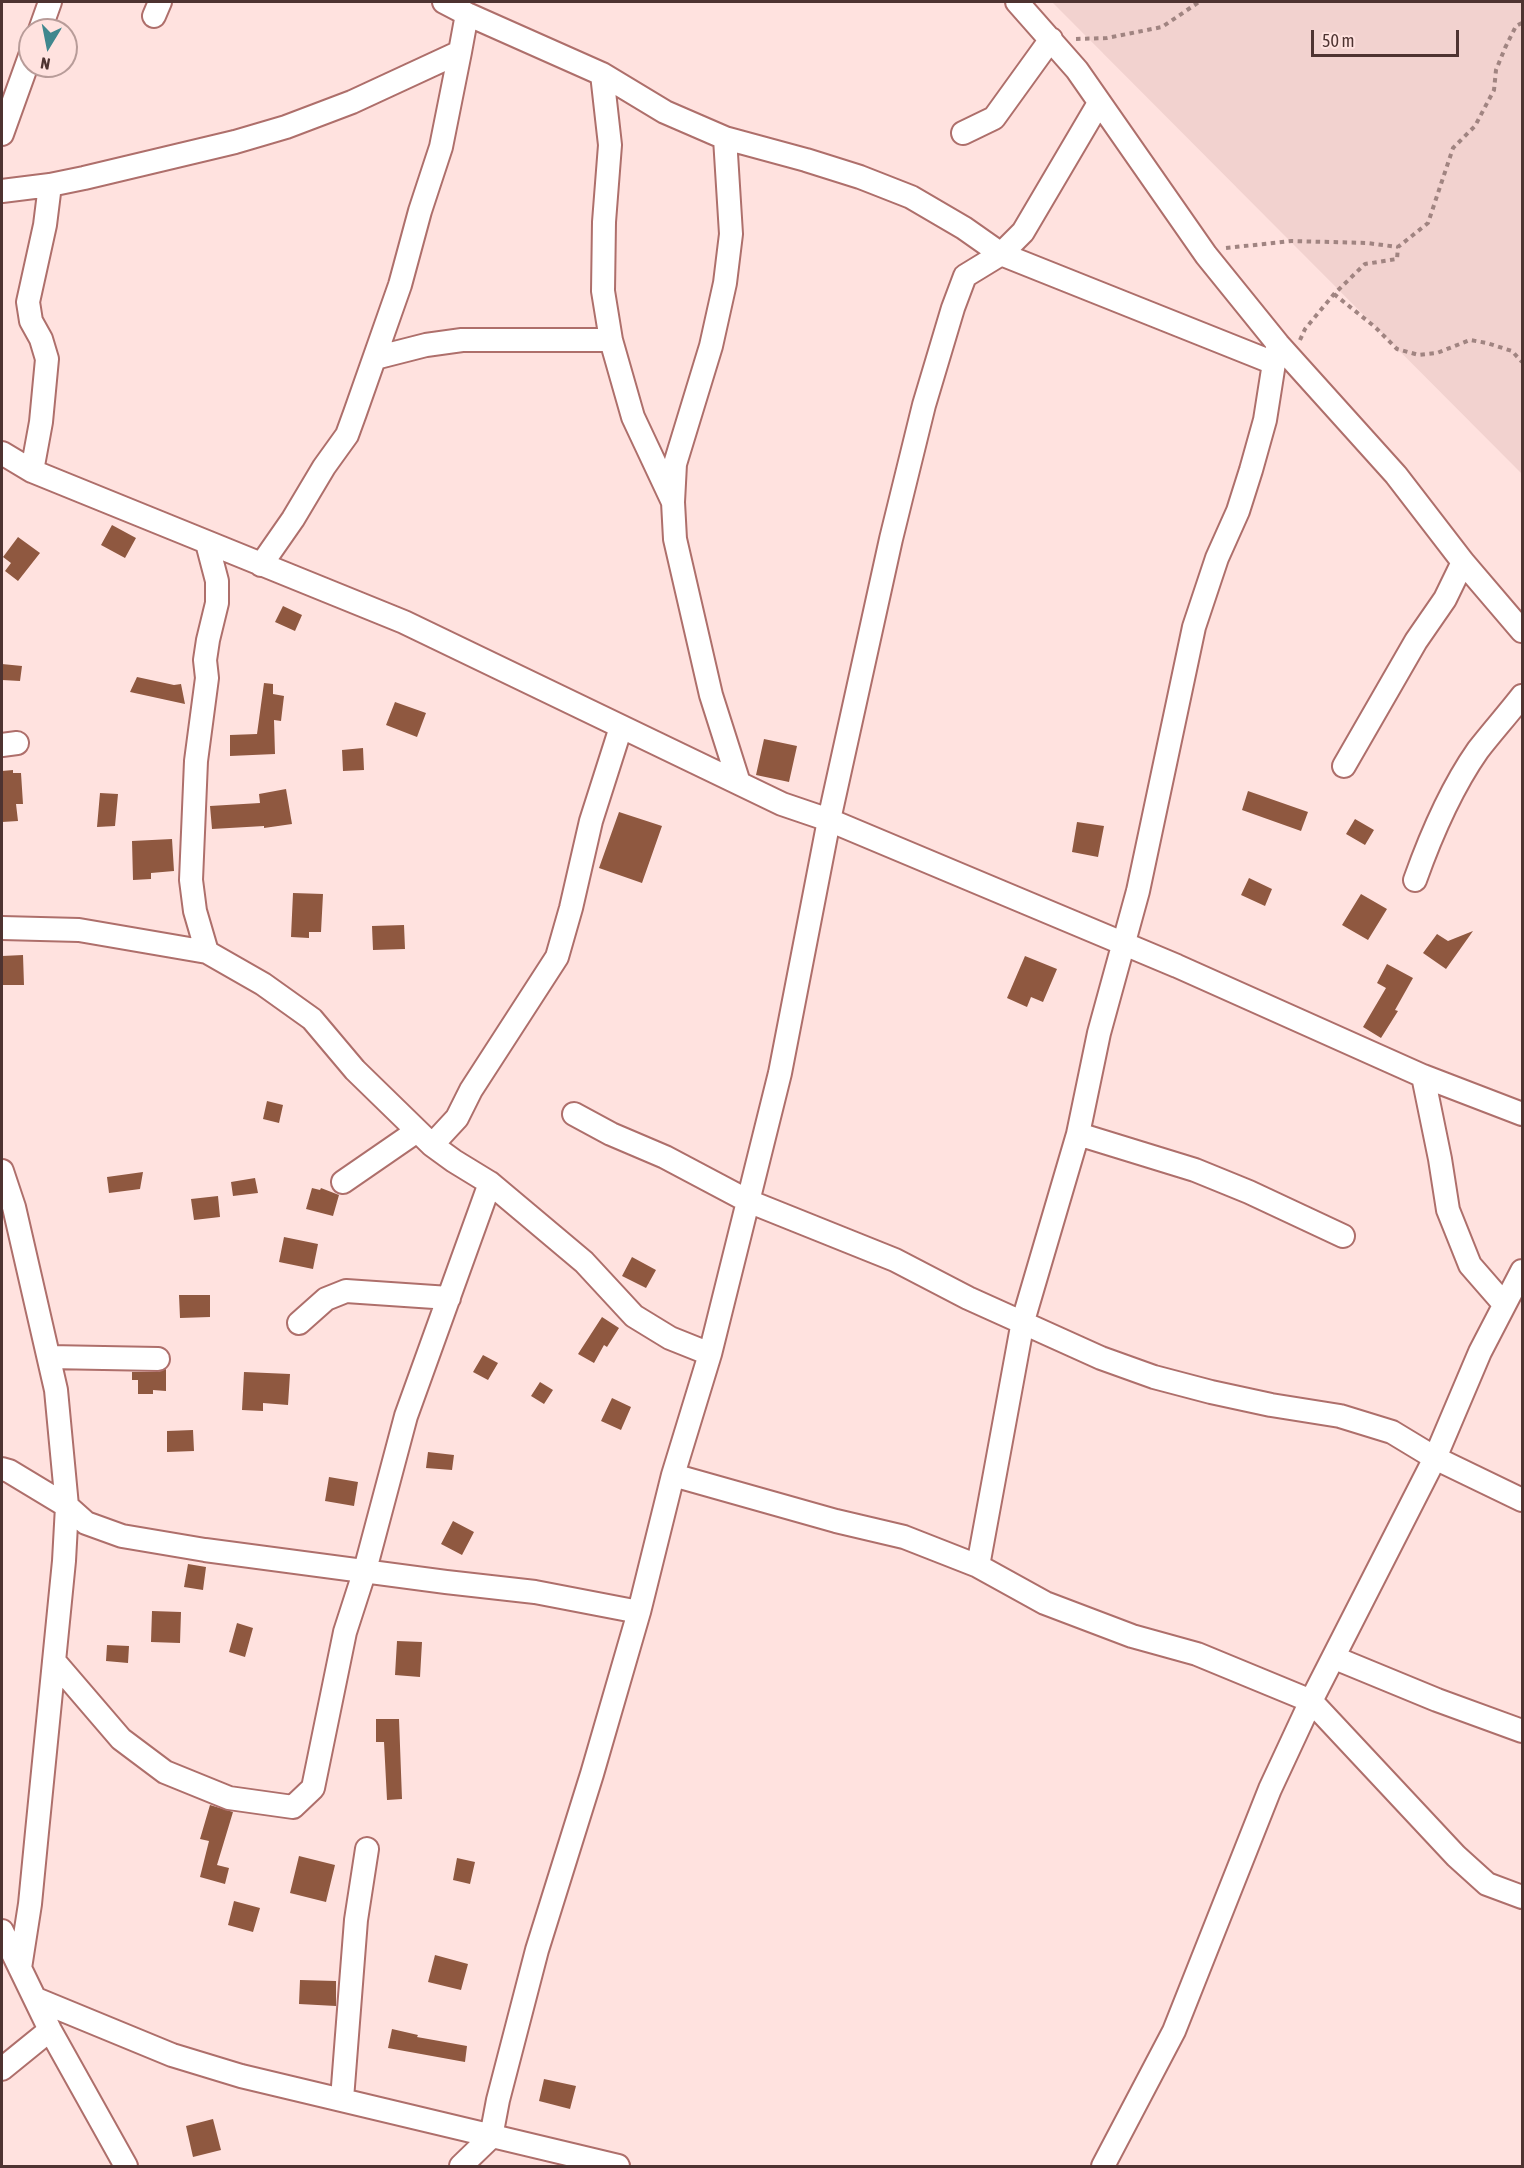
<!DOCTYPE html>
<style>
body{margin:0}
#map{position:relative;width:1524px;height:2168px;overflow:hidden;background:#ffe2df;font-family:"Asap Condensed",sans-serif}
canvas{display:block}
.frame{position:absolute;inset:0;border:3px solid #4e3331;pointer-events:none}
.north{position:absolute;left:18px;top:18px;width:60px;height:60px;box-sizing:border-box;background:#ffe2df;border:2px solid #b89c99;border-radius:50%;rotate:190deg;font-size:16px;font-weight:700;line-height:24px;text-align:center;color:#4e3331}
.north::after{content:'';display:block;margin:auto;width:21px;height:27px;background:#40878e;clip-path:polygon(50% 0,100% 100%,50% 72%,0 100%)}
.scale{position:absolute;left:1311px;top:30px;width:148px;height:27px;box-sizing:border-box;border:3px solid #4e3331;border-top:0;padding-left:8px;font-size:18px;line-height:21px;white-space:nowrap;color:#4e3331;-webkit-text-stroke:4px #ffe2df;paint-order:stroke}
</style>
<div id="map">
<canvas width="1524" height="2168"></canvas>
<div class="frame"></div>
<div class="north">N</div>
<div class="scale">50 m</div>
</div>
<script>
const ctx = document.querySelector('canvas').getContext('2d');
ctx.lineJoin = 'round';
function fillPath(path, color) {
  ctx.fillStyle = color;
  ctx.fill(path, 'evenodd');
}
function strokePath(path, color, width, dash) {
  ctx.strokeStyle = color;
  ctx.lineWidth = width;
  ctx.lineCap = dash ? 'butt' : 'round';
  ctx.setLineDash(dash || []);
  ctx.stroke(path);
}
const built = new Path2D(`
 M1052,2H1522V474Z`);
const building = new Path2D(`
 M112,525L136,538L125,558L101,545Z
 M18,537L40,553L18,581L5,571L11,563L3,557Z
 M283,606L302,615L295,631L275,622Z
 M2,664L22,666L20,681L2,680Z
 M137,677L174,685L181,684L185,704L130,692Z
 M264,683L273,684V694L284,696L281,721L274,720L275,754L230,756V735L257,734Z
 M395,702L426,713L417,737L386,725Z
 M764,739L797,746L789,782L756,775Z
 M363,748L364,770L343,771L342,750Z
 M13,770V773H21L23,804H16L18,821L2,822V771Z
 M286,789L292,824L264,828V826L212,829L210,806L260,803L259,794Z
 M1248,791L1308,812L1301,831L1242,810Z
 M100,793L118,794L115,826L97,827Z
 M619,812L662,826L642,883L599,868Z
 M1355,819L1374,830L1365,845L1346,834Z
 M1077,822L1104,826L1098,857L1072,852Z
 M172,839L174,871L151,873V879L133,880L132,841Z
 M1249,878L1272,889L1265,906L1241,895Z
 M293,893L323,894L321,932H309V938L291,937Z
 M1361,894L1387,909L1368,940L1342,925Z
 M404,925L405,949L373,950L372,926Z
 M1473,931L1446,969L1423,953L1437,934L1448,941Z
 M23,955L24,985H2V956Z
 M1025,956L1057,969L1043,1002L1031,997L1027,1007L1007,998Z
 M1387,964L1413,978L1395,1010L1398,1011L1381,1038L1363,1027L1386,988L1377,983Z
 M267,1101L283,1105L279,1123L263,1119Z
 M143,1172L140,1189L109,1193L107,1177Z
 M255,1178L258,1193L233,1196L231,1182Z
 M312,1188L320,1190L321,1188L339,1195L333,1216L306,1209Z
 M218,1196L220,1217L194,1220L191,1199Z
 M284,1237L318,1244L313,1269L279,1262Z
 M632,1257L656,1270L646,1288L622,1276Z
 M179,1295H210V1317L180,1318Z
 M602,1317L619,1328L607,1347L604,1345L594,1363L578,1354Z
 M483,1355L498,1363L488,1380L473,1372Z
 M166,1369V1391L153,1390V1394H138V1380H132V1372H158Z
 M244,1372L290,1374L288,1405L263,1403V1411L242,1410Z
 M540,1382L553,1390L544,1404L531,1396Z
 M612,1398L631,1407L621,1430L601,1421Z
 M193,1430L194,1451L167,1452V1431Z
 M428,1452L454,1455L452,1470L426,1468Z
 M329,1477L358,1482L354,1506L325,1501Z
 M453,1521L474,1532L462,1555L441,1544Z
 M188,1564L206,1567L203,1590L184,1587Z
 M152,1611L181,1612L180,1643L151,1642Z
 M237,1623L253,1628L245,1657L229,1652Z
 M397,1641L422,1642L420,1677L395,1675Z
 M107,1645L129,1646L128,1663L106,1661Z
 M376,1719H399L402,1799L387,1800L384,1742H376Z
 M210,1805L233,1812L217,1865L229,1868L225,1884L200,1877L209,1841L200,1839Z
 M299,1856L335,1865L326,1902L290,1893Z
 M457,1858L475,1862L470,1884L453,1880Z
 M234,1901L260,1908L253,1932L228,1925Z
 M435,1955L468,1964L461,1990L428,1982Z
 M300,1980L336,1981V2006L299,2004Z
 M392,2029L418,2035L417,2037L467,2046L465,2062L388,2048Z
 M544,2079L576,2086L570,2109L539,2101Z
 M213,2119L221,2150L193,2157L186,2126Z`);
const path = new Path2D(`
 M1076,39L1107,38L1162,27L1199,2
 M1226,248L1292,241L1367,243L1398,247
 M1334,294L1375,327L1397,349L1419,355L1437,353L1470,340L1487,343L1512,351L1522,362
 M1300,340L1305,329L1334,294L1365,264L1397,259L1398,247L1428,223L1453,148L1475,126L1494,90L1496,70L1505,48L1516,26L1522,23`);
const street = new Path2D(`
 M444,2L467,14L602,74L665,112L725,138L806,160L860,177L911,197L964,228L1001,254L1023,232L1099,103
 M1017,2L1077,70L1206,255L1278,344L1396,475L1463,562L1522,631
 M154,16L160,2
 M40,30L50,2
 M602,74L610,145L604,222L603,291L611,340L633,417L672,500
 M963,133L994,118L1051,39
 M2,134L30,56
 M725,138L731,234L725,283L711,346L675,464L673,502L675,539L711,695L739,783
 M2,191L50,185L84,178L235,142L286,127L352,102L460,52L467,14
 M375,358L426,345L462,340H611
 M2,453L32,471L404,622L782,804L829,820L1177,966L1423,1076L1522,1114
 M32,471L41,422L47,359L41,339L31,321L28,302L45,225L50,185
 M207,543L217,581V603L208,640L205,660L207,678L196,761L191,880L195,911L207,952
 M261,565L293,519L324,467L347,435L355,413L400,285L420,211L441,147L460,52
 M2,745L17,743
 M1344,766L1416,641L1445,599L1463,562
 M1415,880C1431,835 1450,790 1478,750C1492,732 1508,714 1522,696
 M2,928L79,930L207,952L263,984L312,1019L355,1070L432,1145L454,1161L490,1183L540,1225L584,1262L634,1316L670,1338L710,1354
 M1423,1076L1440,1159L1448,1210L1470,1265L1504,1304
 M574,1114L611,1134L665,1157L748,1201L895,1260L968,1298L1101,1358L1154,1377L1211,1392L1271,1405L1340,1416L1392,1432L1435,1458L1522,1500
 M1078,1134L1195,1170L1249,1192L1343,1236
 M432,1145L457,1118L471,1090L557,957L571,908L591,821L621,727
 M2,1171L14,1207L56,1390L67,1506L64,1561L37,1832L30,1904L20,1968
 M343,1182L417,1131
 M299,1323L326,1299L346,1291L449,1298
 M49,1357L158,1359
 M2,1469L9,1471L67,1506L86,1523L122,1536L205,1550L446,1582L535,1592L639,1612
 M673,1475L836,1521L904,1537L978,1566L1045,1603L1132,1636L1197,1654L1311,1701L1456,1856L1487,1884L1522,1897
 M978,1566L1023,1321L1078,1134L1099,1033L1138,891L1194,627L1217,558L1238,511L1251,470L1265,420L1274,363
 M1335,1658L1437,1700L1522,1731
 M54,1661L121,1739L165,1772L229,1798L293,1807L313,1788L345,1632L365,1570L406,1416L490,1183
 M2,1931L50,2030L126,2166
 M36,1999L172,2055L241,2076L618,2166
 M2,2069L50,2030
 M342,2099L356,1920L367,1849
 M461,2166L491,2137L498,2100L537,1950L592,1774L639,1612L673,1475L710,1354L780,1073L829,820L891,539L924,405L953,308L965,276L1001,254L1274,363L1278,344
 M1103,2166L1174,2031L1270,1789L1311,1701L1435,1458L1480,1352L1522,1271`);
fillPath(built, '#f2d2cf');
fillPath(building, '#8f5840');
strokePath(street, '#ae6f6b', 26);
strokePath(path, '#a08481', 4, [4.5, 4.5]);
strokePath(street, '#fff', 22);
</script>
